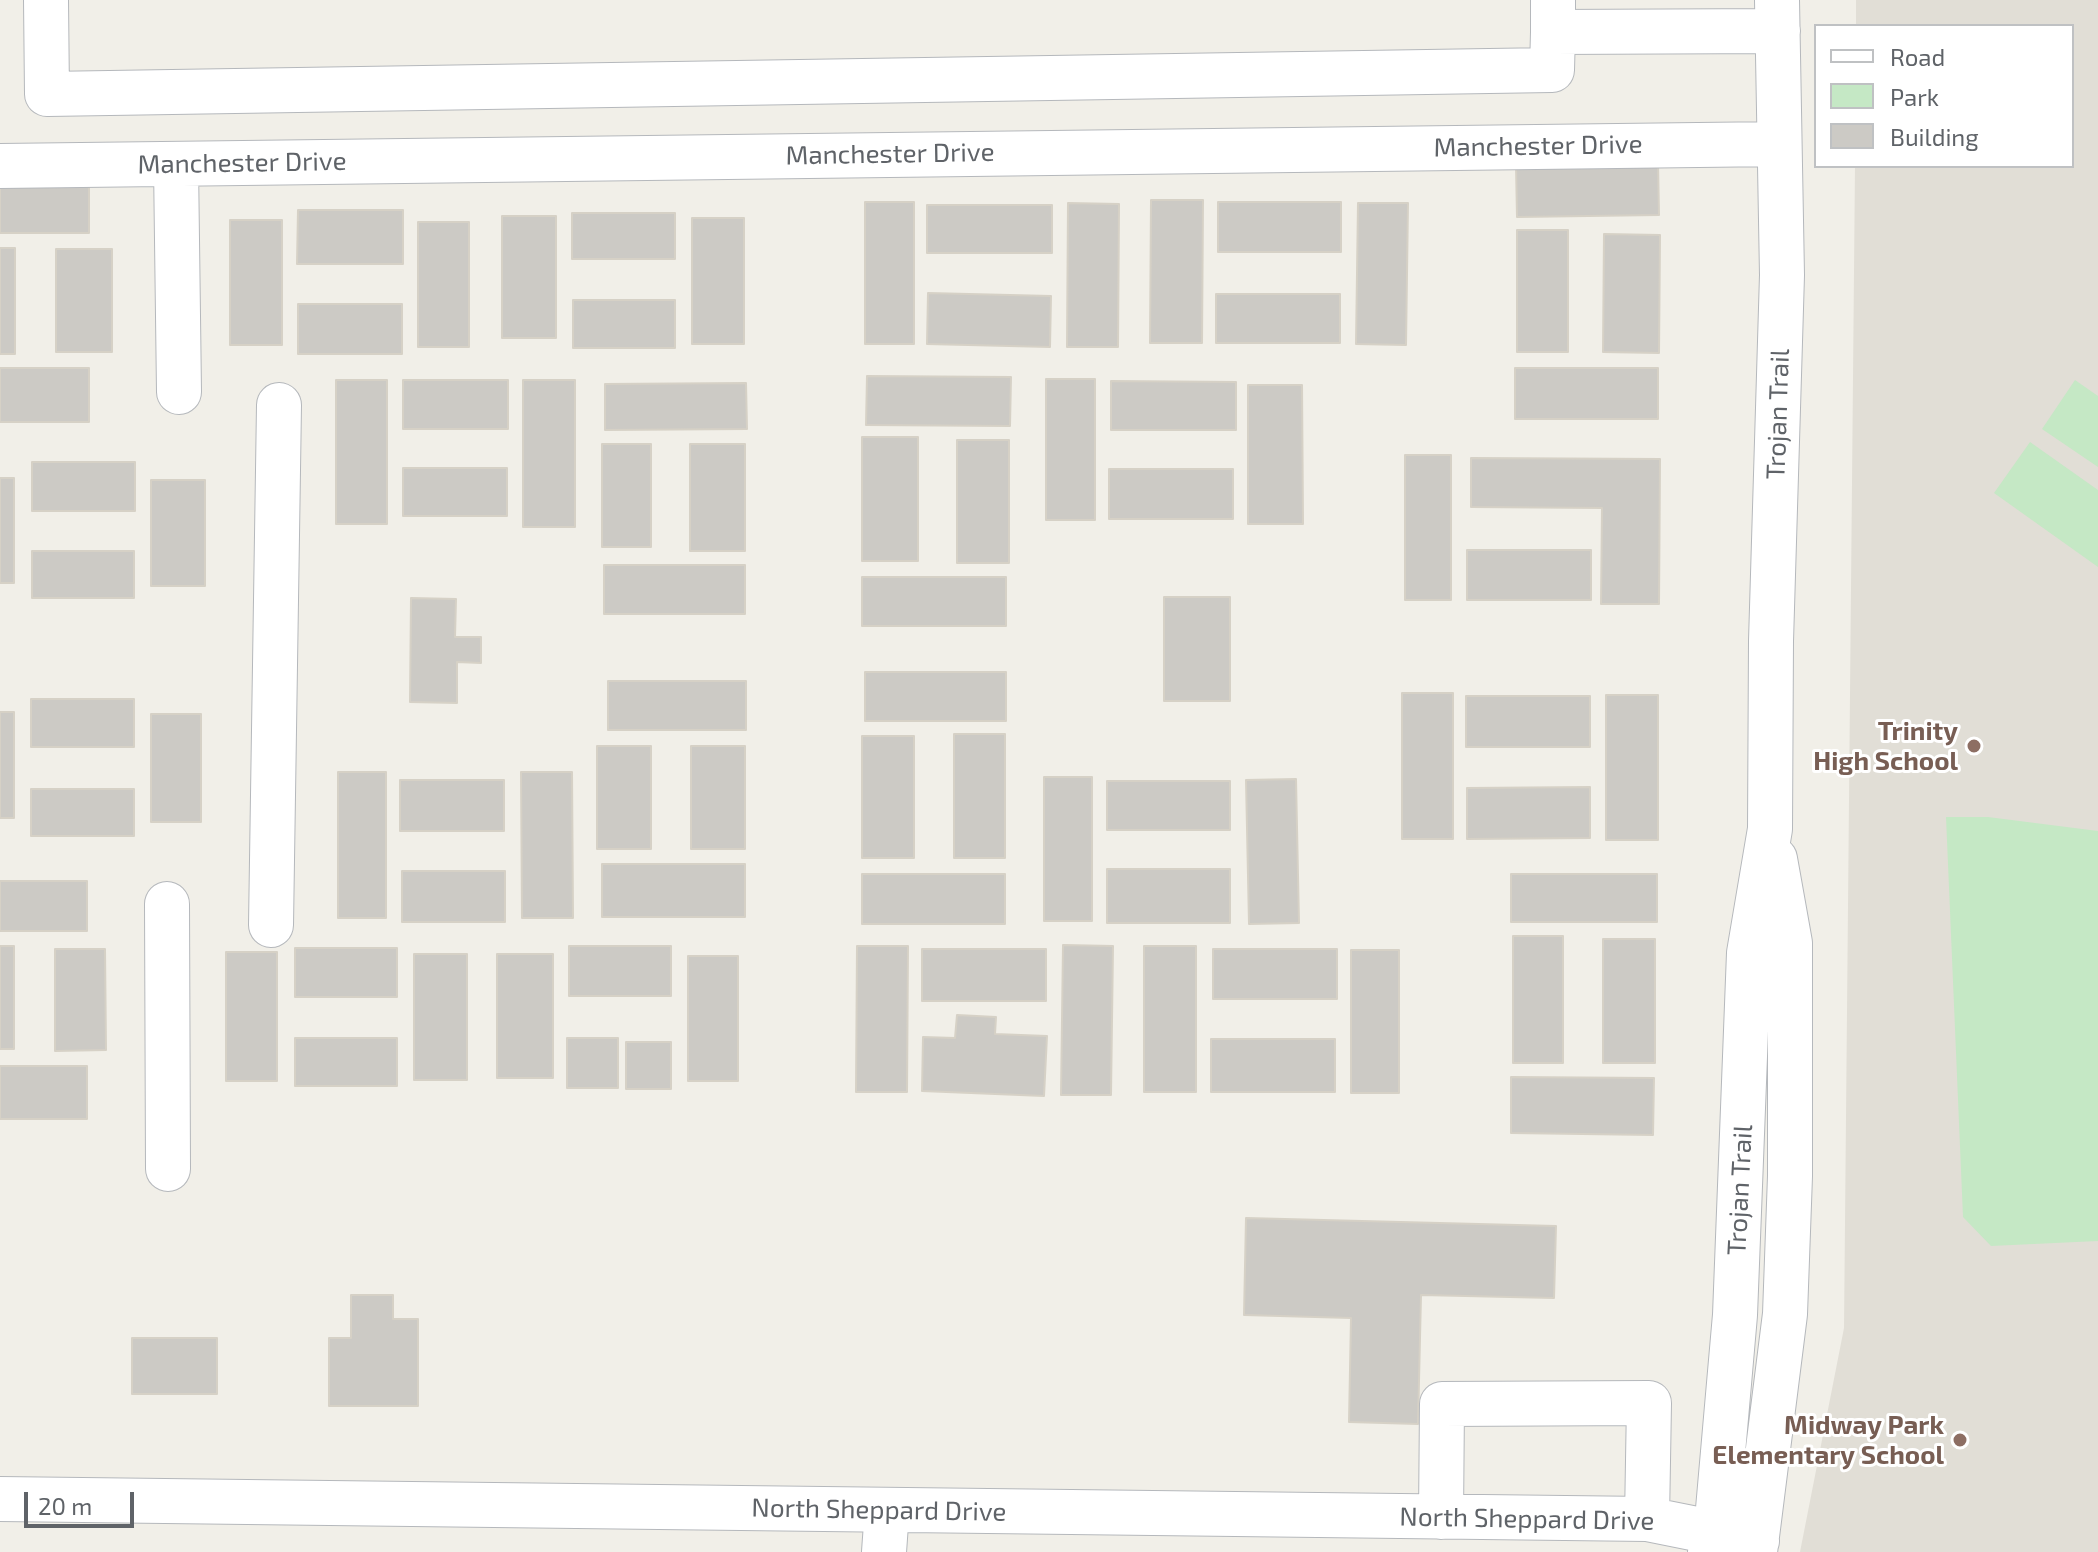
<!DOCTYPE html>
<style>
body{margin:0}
#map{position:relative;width:2098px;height:1552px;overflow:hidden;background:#f1efe8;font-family:"Exo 2",sans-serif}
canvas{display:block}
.legend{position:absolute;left:1814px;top:24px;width:260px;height:144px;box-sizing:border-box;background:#fff;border:2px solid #bfc1c3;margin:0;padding:10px 14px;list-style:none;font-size:24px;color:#5f6368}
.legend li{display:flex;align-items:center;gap:16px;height:40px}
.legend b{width:40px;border:2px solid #bfc1c3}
.scale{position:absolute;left:24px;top:1492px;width:110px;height:36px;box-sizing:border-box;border:4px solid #5f6368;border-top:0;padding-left:10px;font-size:24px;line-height:28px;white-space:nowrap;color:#5f6368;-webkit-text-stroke:6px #fff;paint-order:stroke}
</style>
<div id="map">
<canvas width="2098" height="1552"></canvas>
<ul class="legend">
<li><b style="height:10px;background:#fff"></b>Road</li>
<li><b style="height:22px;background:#c5e8c5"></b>Park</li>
<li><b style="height:22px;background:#cccac5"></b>Building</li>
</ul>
<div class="scale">20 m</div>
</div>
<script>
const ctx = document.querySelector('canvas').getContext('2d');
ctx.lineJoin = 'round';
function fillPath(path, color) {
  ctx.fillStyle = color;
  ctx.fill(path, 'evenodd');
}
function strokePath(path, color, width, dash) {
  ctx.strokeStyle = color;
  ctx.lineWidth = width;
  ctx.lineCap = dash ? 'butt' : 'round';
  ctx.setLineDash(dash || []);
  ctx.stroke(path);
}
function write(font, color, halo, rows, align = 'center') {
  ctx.font = font + ' "Exo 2",sans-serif';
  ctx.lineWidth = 6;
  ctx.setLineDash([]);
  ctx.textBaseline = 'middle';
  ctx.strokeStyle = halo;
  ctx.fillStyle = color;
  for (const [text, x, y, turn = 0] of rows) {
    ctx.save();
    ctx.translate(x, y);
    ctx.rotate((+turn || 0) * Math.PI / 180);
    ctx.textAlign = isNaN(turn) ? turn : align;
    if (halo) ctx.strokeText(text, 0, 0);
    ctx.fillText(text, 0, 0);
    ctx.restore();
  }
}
const education = new Path2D(`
 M1856,0H2098V1552H1800L1844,1328L1855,166H2072V26H1856Z`);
const green = new Path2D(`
 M2075,380L2098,396V467L2042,429Z
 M2030,442L2098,490V567L1994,493Z
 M1946,817H1988L2098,831V1241L1991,1246L1963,1217Z`);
const building = new Path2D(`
 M1658,163L1659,215L1517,217L1516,165Z
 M0,187H89V233H0Z
 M1151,200H1203L1202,343H1150Z
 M865,202H914V344H865Z
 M1218,202H1341V252H1218Z
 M1068,203L1119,204L1118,347H1067Z
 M1358,203H1408L1406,345L1356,344Z
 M927,205H1052V253H927Z
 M298,210H403V264H297Z
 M572,213H675V259H572Z
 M502,216H556V338H502Z
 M692,218H744V344H692Z
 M230,220H282V345H230Z
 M418,222H469V347H418Z
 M1517,230H1568V352H1517Z
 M1604,234L1660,235L1659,353L1603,352Z
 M0,248H15V354H0Z
 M56,249H112V352H56Z
 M928,293L1051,296L1050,347L927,344Z
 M1216,294H1340V343H1216Z
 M573,300H675V348H573Z
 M298,304H402V354H298Z
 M0,368H89V422H0Z
 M1515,368H1658V419H1515Z
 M867,376L1011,377L1010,426L866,425Z
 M1046,379H1095V520H1046Z
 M336,380H387V524H336Z
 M403,380H508V429H403Z
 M523,380H575V527H523Z
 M1111,381L1236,382V430H1111Z
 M746,383L747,429L605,430V384Z
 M1248,385H1302L1303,524H1248Z
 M862,437H918V561H862Z
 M957,440H1009V563H957Z
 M602,444H651V547H602Z
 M690,444H745V551H690Z
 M1405,455H1451V600H1405Z
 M1471,458L1660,459L1659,604H1601L1602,508L1471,507Z
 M32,462H135V511H32Z
 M403,468H507V516H403Z
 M1109,469H1233V519H1109Z
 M0,478H14V583H0Z
 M151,480H205V586H151Z
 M1467,550H1591V600H1467Z
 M32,551H134V598H32Z
 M604,565H745V614H604Z
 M862,577H1006V626H862Z
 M1164,597H1230V701H1164Z
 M411,598L456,599L455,637H481V663L457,662V703L410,702Z
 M865,672H1006V721H865Z
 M608,681H746V730H608Z
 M1402,693H1453V839H1402Z
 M1606,695H1658V840H1606Z
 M1466,696H1590V747H1466Z
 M31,699H134V747H31Z
 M0,712H14V818H0Z
 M151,714H201V822H151Z
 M954,734H1005V858H954Z
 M862,736H914V858H862Z
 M597,746H651V849H597Z
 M691,746H745V849H691Z
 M338,772H386V918H338Z
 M521,772H572L573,918H522Z
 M1044,777H1092V921H1044Z
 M1296,779L1299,923L1249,924L1246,780Z
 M400,780H504V831H400Z
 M1107,781H1230V830H1107Z
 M1590,787V838L1467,839V788Z
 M31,789H134V836H31Z
 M602,864H745V917H602Z
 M1107,869H1230V923H1107Z
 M402,871H505V922H402Z
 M862,874H1005V924H862Z
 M1511,874H1657V922H1511Z
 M0,881H87V931H0Z
 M1513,936H1563V1063H1513Z
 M1603,939H1655V1063H1603Z
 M1063,945L1113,946L1111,1095H1061Z
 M0,946H14V1049H0Z
 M569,946H671V996H569Z
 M857,946H908L907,1092H856Z
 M1144,946H1196V1092H1144Z
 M295,948H397V997H295Z
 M55,949H105L106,1050L55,1051Z
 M922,949H1046V1001H922Z
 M1213,949H1337V999H1213Z
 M1351,950H1399V1093H1351Z
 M226,952H277V1081H226Z
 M414,954H467V1080H414Z
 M497,954H553V1078H497Z
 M688,956H738V1081H688Z
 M957,1015L996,1017L995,1034L1047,1036L1044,1096L922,1091L923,1037L955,1038Z
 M295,1038H397V1086H295Z
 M567,1038H618V1088H567Z
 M1211,1039H1335V1092H1211Z
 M626,1042H671V1089H626Z
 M0,1066H87V1119H0Z
 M1511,1077L1654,1078L1653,1135L1511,1133Z
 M1246,1218L1556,1226L1554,1298L1421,1295L1418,1424L1349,1422L1351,1318L1244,1315Z
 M351,1295H393V1319H418V1406H329V1338H351Z
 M132,1338H217V1394H132Z`);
const minor = new Path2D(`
 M46,0L47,94L1552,70L1553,32
 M1553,0V32L1778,31
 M176,164L179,392
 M0,166L1779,144
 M167,904L168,1169
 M271,925L279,405
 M0,1499L1647,1519L1757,1541
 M1441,1517L1442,1404L1649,1403L1647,1519
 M884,1552L887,1510
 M1710,1552L1716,1532L1735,1315L1749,953L1770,829L1771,641L1782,275L1777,0
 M1755,1552L1785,1314L1790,1176V943L1775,859`);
const markers = [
 [1974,746,8,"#8d6e63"],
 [1960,1440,8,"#8d6e63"]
];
const streetNames = [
 ["Manchester Drive",1538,146,-1],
 ["Manchester Drive",890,154,-1],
 ["Manchester Drive",242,163,-1],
 ["Trojan Trail",1778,414,-88],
 ["Trojan Trail",1740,1190,-87],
 ["North Sheppard Drive",879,1510,1],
 ["North Sheppard Drive",1527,1519,1]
];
const educationNames = [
 ["Trinity",1958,731],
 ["High School",1958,761],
 ["Midway Park",1944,1425],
 ["Elementary School",1944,1455]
];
fillPath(education, '#e1ded6');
fillPath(green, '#c5e8c5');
fillPath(building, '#cccac5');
strokePath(building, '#d6d1c6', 2);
strokePath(minor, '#b5b8bc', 46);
strokePath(minor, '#fff', 44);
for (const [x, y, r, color] of markers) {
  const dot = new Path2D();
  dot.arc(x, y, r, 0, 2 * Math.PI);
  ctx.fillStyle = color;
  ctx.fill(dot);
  strokePath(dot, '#fff', 3);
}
write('26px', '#5f6368', '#fff', streetNames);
write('bold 26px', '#785e54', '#fff', educationNames, 'right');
</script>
